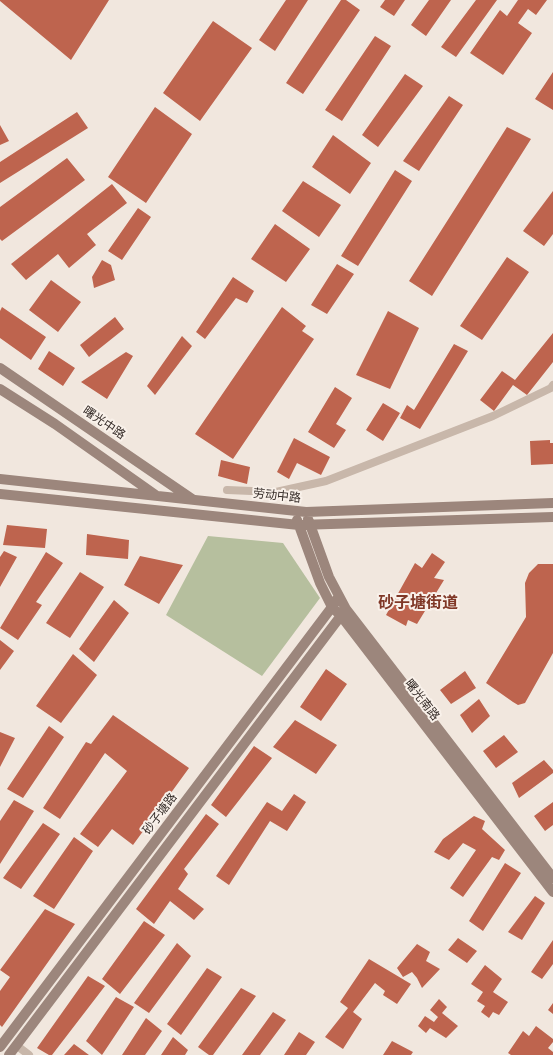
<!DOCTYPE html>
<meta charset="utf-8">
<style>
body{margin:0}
canvas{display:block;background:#f1e7de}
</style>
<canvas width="553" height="1055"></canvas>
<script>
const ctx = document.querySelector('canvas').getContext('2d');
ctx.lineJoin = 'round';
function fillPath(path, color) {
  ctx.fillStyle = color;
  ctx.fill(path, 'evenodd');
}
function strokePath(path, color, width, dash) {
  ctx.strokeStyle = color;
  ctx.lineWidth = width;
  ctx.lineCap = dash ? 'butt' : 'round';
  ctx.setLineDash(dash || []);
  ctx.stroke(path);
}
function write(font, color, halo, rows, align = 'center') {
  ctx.font = font + ' "Alegreya Sans","Noto Sans SC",sans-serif';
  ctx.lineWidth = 4;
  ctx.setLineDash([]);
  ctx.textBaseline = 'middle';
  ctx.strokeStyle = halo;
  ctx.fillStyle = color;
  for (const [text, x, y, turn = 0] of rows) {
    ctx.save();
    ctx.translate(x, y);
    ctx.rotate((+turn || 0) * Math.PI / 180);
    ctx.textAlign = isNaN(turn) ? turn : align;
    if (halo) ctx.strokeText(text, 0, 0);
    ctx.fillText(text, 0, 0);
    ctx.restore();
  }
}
const green = new Path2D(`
 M208,536L283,543L320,598L262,676L166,615Z`);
const building = new Path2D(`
 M0,0H109L71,60L0,1Z
 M286,0H308L275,51L259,40Z
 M341,0H346L360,10L303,94L286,83Z
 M385,0H405L394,16L380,7Z
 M429,0H451L426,36L411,25Z
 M476,0H497L456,57L441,47Z
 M518,0H547L536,15L528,9L518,23L532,33L503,75L470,53L500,10L507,16Z
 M213,21L252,48L200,121L163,93Z
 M375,36L391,46L342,121L325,110Z
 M553,72V110L535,99Z
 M405,74L423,86L378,147L362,135Z
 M449,96L463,105L419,171L403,161Z
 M155,107L192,134L146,203L108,177Z
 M77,112L88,128L0,183V162Z
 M0,125L9,141L0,145Z
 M507,127L531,139L432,296L409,281Z
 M333,135L371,163L350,194L312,167Z
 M67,158L85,180L2,241L0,239V207Z
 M395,170L412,181L358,266L341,256Z
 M303,181L341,205L319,237L282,211Z
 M112,184L127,203L87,234L96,245L69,268L58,254L26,280L11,264Z
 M553,191V234L544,246L523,231Z
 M138,208L151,217L122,260L108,251Z
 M275,224L310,249L286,282L251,259Z
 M507,257L529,272L482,340L460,326Z
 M102,260L111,265L115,280L94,288L92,277Z
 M337,264L354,274L327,314L311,305Z
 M233,277L254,291L247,303L236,298L205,339L196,332Z
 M51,280L81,302L58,332L29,310Z
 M2,307L46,337L31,360L0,338V311Z
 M282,307L306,326L302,331L314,339L233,459L195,434Z
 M388,311L419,328L390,389L356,375Z
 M115,317L124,329L89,357L80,345Z
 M553,333V362L527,395L513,385L494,411L480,400L502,371L515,380Z
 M182,336L192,346L155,395L147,386Z
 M454,344L468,351L420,429L400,418L407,405L414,410Z
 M49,351L75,368L63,386L38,369Z
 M126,352L133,356L107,399L81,382Z
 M335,387L352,398L336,424L346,430L334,448L308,432Z
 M383,403L400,413L383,441L366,430Z
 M294,438L330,457L321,475L297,463L289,479L277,472Z
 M550,440V443H553V464L531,465L530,441Z
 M221,460L250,467L247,484L218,476Z
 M7,525L47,529L45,548L3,545Z
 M87,534L129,540L128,559L86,555Z
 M4,551L17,557L0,587V557Z
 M46,552L63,563L36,602L42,605L18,640L0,628Z
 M432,553L445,562L434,578L444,580L417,624L408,620L406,626L386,615L415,563L422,568Z
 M140,556L183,565L159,604L124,585Z
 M538,564H553V653L525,703L518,705L513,702L486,683L526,617L525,583L529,573Z
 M80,572L104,587L70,638L46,623Z
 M114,600L129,613L94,662L79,649Z
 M0,640L14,651L0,670Z
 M73,654L97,675L61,723L36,706Z
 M326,669L347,684L321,721L300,707Z
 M465,671L476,688L451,704L440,690Z
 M479,699L490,716L472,733L460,715Z
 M113,715L189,768L133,845L112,829L98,847L80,834L127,771L105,753L60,819L43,808L86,742L91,744Z
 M295,720L337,745L316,774L273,747Z
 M49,726L64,737L23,798L7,789Z
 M0,732L15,738L0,767Z
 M504,735L518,752L496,768L483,751Z
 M254,746L272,758L226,817L211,805Z
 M544,760L553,770V773L519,798L512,783Z
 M294,794L306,802L287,831L270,821L229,885L216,876L267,802L282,811Z
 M14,800L34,811L0,864V821Z
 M553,802V825L545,831L534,816Z
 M206,814L219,824L184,869L188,874L178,889L204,909L194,920L170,901L154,924L136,909Z
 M474,816L485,821L482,829L505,850L499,860L492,857L463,897L450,888L476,850L463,843L449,860L434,852L443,839Z
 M43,823L60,834L21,889L3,878Z
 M74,837L93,851L54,909L33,896Z
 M505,863L521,873L483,931L469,921Z
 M535,896L545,903L522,940L508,932Z
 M45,909L75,924L2,1027L0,1025V991L10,977L0,970Z
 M144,921L165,935L120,994L102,979Z
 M458,938L477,951L467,963L448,950Z
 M553,940V964L542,979L531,972Z
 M177,943L191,956L149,1013L134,1003Z
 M417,944L430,952L426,961L440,969L422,988L417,978L412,972L403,977L397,968Z
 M369,959L411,984L397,1004L383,995L385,991L375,983L353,1012L362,1019L343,1049L325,1037L348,1008L340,1002Z
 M485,965L502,979L493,992L508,1002L499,1015L493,1012L489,1018L481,1012L485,1006L477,1001L483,992L471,984Z
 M207,968L222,977L181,1035L167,1024Z
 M88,976L105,986L52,1055H49L37,1048Z
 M241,988L256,996L213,1055H209L198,1047Z
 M116,997L134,1007L102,1055L86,1041Z
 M439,999L447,1007L442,1013L458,1026L446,1038L430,1028L426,1033L418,1026L425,1016L434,1022L438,1017L430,1010Z
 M553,1003V1014L548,1010Z
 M273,1012L286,1020L260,1055H242Z
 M146,1018L162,1031L145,1055H122Z
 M536,1026L553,1039V1042L548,1048L553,1052V1055H511L508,1053L523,1031L529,1036Z
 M299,1032L315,1042L306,1055H284Z
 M173,1037L188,1050L185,1055H161Z
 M392,1041L413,1052L411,1055H383Z
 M74,1044L89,1055H64Z`);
const street = new Path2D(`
 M227,490L276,492L326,481L493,416L551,388L553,385
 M16,1045L29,1055`);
const secondary = new Path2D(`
 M0,368L192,499
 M0,389L55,424L157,496
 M0,479L306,512L553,503
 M0,494L299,525L553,517
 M308,519L329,577L346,609L553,878
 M297,520L320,583L332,607L341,616L553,892
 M0,1047L332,607L339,596
 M9,1055L346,609`);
const streetNames = [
 ["曙光中路",104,423,34],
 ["劳动中路",277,496,6],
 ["曙光南路",422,700,52],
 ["砂子塘路",160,814,-53]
];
const districtNames = [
 ["砂子塘街道",418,603]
];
fillPath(green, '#b6bf9e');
fillPath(building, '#be644e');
strokePath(street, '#c8b7aa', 8);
strokePath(secondary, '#9c867c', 10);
write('12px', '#362d29', '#f9f1ea', streetNames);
write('bold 16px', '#803827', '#f9f1ea', districtNames);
</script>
